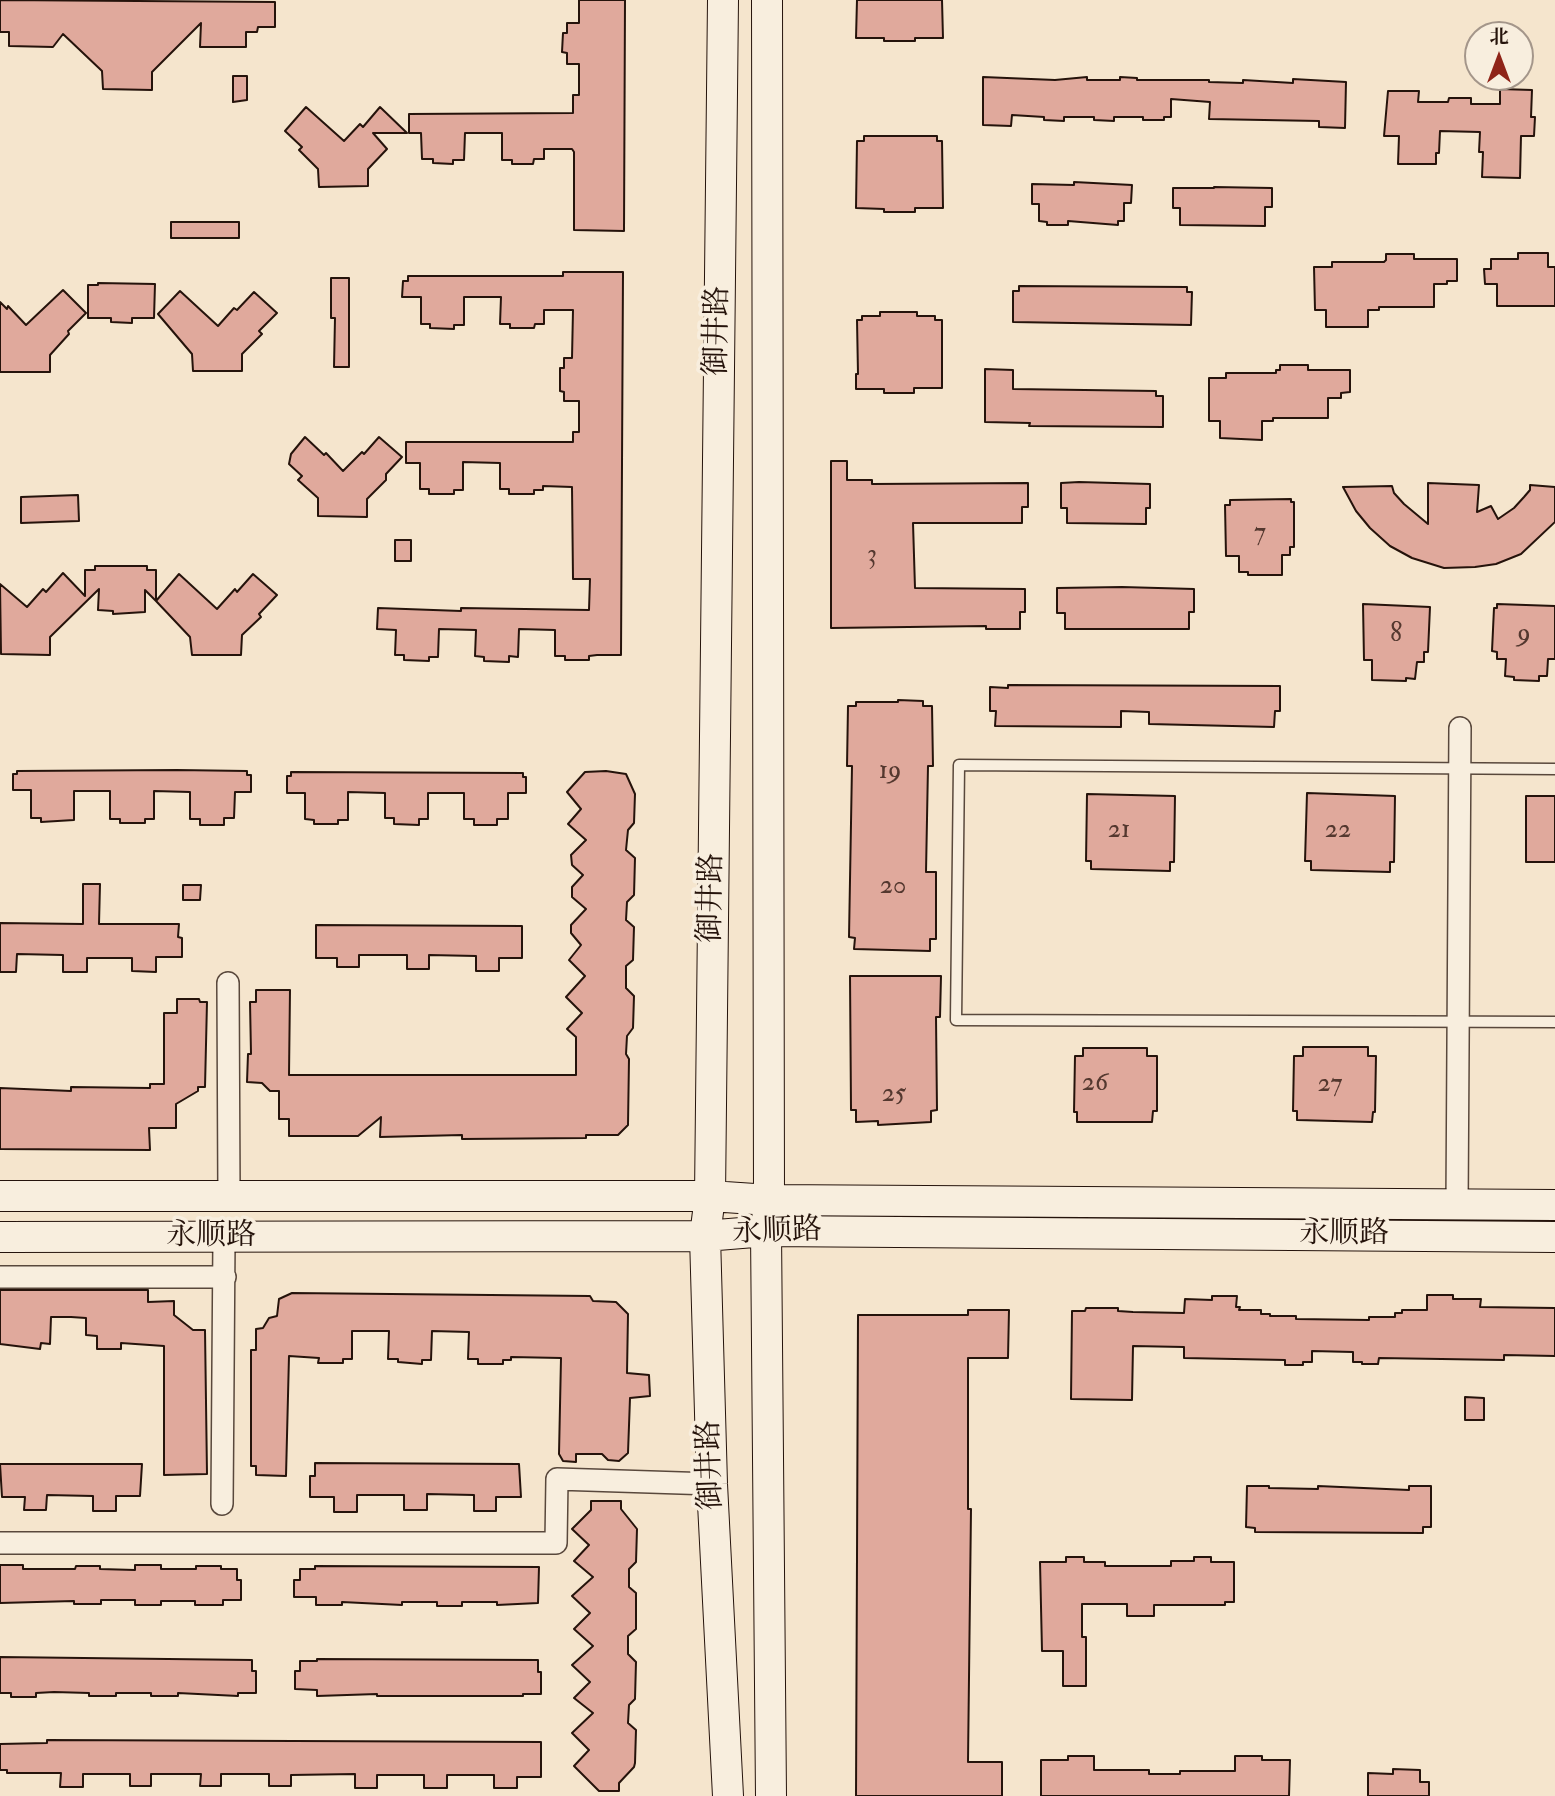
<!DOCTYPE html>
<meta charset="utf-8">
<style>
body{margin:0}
#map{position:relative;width:1555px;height:1796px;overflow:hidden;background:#f5e5cd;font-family:"IM FELL Double Pica","Noto Serif SC",serif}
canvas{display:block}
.north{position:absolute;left:1464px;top:21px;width:70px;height:70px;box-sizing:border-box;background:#f8eede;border:2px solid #a4968a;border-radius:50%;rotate:0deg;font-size:19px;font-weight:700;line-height:28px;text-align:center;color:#25130b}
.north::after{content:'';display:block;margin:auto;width:24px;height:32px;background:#8f2418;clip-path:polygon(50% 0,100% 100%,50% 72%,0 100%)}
</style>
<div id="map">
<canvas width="1555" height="1796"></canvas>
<div class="north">北</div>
</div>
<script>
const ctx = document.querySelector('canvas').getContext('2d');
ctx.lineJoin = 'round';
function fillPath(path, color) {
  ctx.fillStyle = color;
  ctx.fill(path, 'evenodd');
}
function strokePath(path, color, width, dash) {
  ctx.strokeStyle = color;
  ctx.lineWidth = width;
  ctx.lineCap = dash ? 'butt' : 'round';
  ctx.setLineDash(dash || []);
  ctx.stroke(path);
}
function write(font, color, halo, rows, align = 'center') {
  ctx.font = font + ' "IM FELL Double Pica","Noto Serif SC",serif';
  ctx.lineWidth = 7;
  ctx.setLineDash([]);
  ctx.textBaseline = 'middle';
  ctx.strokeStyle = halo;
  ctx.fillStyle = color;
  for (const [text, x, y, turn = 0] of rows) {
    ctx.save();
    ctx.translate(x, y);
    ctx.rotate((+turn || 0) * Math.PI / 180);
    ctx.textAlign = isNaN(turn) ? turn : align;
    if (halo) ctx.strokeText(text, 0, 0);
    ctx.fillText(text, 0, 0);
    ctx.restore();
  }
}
const building = new Path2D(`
 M0,0L275,2V27H258L257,32H246V47H200L201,23L152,72V90L103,89L102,71L63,34L53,47L9,46V32H0Z
 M579,0H625L624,231L574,230V152L572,149H544V159H534L533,164H512V160H502V133H465L464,160H453V164L433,163V159H422L421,133H409V114L573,113V95H579V64H567V53L562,52L563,33H567V23H579Z
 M857,0H942L943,38H915V41H884V38H856Z
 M233,76H247V100L233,102Z
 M983,77L1055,80L1087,77V80H1120V77L1137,78V80H1209V82L1243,83V80L1293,83V79L1346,82L1345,128L1319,127V121L1209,119L1210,102L1171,99V117H1164V120H1143V117H1114V121L1094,120V117H1064V121L1044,120V117L1012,115L1011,126L983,125Z
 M1500,89L1532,90L1531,117H1535L1534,136H1521L1520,178L1482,177L1483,152H1479L1480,132L1440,131L1439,153H1436V164H1398L1399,136H1384L1388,91H1419L1418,102H1448L1449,98H1471V104H1500Z
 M306,107L344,141L360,124L363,127L380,107L407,133H373L387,149L368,169V186L319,187L318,169L299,150L302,147L285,131Z
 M864,136H937V141H942L943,208H915V212H884V209L856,208L857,141H864Z
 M1074,182L1132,185L1131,203H1124V221H1118V225L1068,221V225H1047V222L1039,221V204H1032V184L1074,185Z
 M1214,187L1272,188V207H1265V226L1180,225V208H1173V188H1214Z
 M171,222H239V238H171Z
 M1518,253H1548V267H1555V306H1497V284H1485L1484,269H1491V259H1518Z
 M1386,254H1414V259H1457V281H1447V284H1434V307H1379V310H1368V327H1326V310H1315L1314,267H1332V262H1384L1386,260Z
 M563,272H623L621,655H597L589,656V660H565V656H555V630L519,629L518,657L509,656V662L484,661V657L475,656L476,630L439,629L438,657H429V661L404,660V655H395L396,630L377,629L378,608L461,611V608L589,610L590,579H573L572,487L543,486V490H534V494H509V489H500V463L463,462V490H454V494H429V489H420V463H406V442H573V432H579V401H564V392L560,391V368H564V358H572L573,310H544V324H535L534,328H510V324H500L501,297H464V325H454V329L430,328V324H421V297H402L403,281H408V276H563Z
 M331,278H349V367H334L335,318H331Z
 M98,283L155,284L154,318H132V323L111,322V318H88V285H98Z
 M1019,286L1187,287V292H1192L1191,325L1013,322V291H1019Z
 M63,290L86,313L68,331L69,334L50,355V372H0V302L7,309L8,306L26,325Z
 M180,291L218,326L234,308L237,310L254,292L277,313L259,331L262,334L242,354V371H193L192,354L158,314Z
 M880,312H917V316H935V320H942V388H914V393H884V389H856V374H858L857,320H862V316H880Z
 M1280,365H1308V370H1350V392L1341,393V398H1328V418H1273V421H1262V440L1220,438V421H1209V378H1226V373H1276V370H1280Z
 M985,369L1013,370V389L1156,391V396H1163V427L1029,426L1030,423L985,422Z
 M305,437L324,455L326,453L343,471L362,452L364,454L379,437L402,457L386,474V480L367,499V517L318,516V498L298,480L302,476L289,464L291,454Z
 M831,461H847V480H872V484L1028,483V507H1022V523H913L915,588L1025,589V612H1020V629H986V626L831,628Z
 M1079,482L1150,484V508H1146V524L1067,523V508H1061V483Z
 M1428,483L1479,485L1477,512L1491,506L1498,519L1514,508L1524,497L1530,490V485L1555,487V522L1521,554L1496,564L1475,567L1444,568L1412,558L1390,546L1370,528L1356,511L1343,487L1392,486L1394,493L1404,504L1428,524Z
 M78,495L79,521L21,523V497Z
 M1291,499V502H1294V547H1290V555H1282V575H1248V572H1239V556H1226L1225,505H1230V500Z
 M395,540H411V561H395Z
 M95,566H147V570H156V601L145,590V612L113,614V611L98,610L99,589L50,637V655L1,654L0,584L27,607L43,589L46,592L63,573L85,596V570H95Z
 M179,574L217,609L235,589L237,592L253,574L277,595L259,614L261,617L242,635L241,655H192L190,637L156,601Z
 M1122,587L1194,589V612H1189V629H1065V613H1057V588Z
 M1363,604L1430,607L1428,652H1424V662H1417L1415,679L1406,678V681L1372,680V660H1364Z
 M1497,604L1555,606V659H1548L1547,676H1539V681L1514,680V677L1505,676L1506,659H1497V652L1492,651L1494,608H1497Z
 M1008,685L1280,686V711H1275L1274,727L1149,724V712L1121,711V727L995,726L996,711H990V687L1008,688Z
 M898,700L923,701V706H932L933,766H928L926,872H936V939H930V951L854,949L855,938L849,937L852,766H847L848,706H856V702H898Z
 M177,770L247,771V775H251V792H235L234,818H224V825H200V819H190V792L154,791V819H145V823H120V819H110V791H74V820L41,822V818H31V790H13V774H17V771Z
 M606,771L626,774L635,794L634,823L628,830L626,850L635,858L634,895L627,902L626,920L634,927L633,960L626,966V988L634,996L633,1028L627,1036L626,1054L629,1059L628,1125L618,1135H586V1138L462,1139V1135L380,1137L381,1117L358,1136H289V1119H279V1091H270L262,1083L247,1082L248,1054H251L250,1002H256V990H290L289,1075H576V1037L567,1029L582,1013L566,997L585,976L569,960L581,945L571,933V925L586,909L572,897V887L583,875L572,865L571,855L586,840L568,824L581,809L567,792L585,772Z
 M291,772L523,773V777H526V793H508V819H497V825H474V819H464V793H428V819H419V825L394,824V818H385V793L348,792V820H338V824H314V820L305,819V793H287V776H291Z
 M1307,793L1395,796L1394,862H1390V872L1311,870V861H1305Z
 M1087,794L1175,796L1174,862H1170V871L1091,869V861H1086Z
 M1526,796H1555V862H1526Z
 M83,884H100L99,924H179L178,937L182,938V957H156V972L132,971V958H87V972H63V955L17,954L16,972H0V923L83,924Z
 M183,885H201L200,900H183Z
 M316,925L522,926V958H499V971H476V956L429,955V969H407V955H359V967H337V958H316Z
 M850,976H941L940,1017H936L937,1110L931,1111V1122L878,1125V1121L856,1122V1110H851Z
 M177,999H199L200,1002H207L205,1087H198V1091L176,1104V1128H149L150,1150L0,1149V1088L71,1091V1087L150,1088V1084H164V1013H177Z
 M1303,1047H1368V1056H1376L1375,1112H1373L1372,1122L1297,1120V1111H1293L1294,1056H1303Z
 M1083,1048H1147V1056H1157V1111H1153L1152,1122H1077V1112H1074L1075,1056H1083Z
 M0,1290H148V1302L174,1301V1315L193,1330H205L207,1474L164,1475V1346L121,1343V1349H97V1336L86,1335V1318L71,1317H51L50,1344L41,1343L40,1349L0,1344Z
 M292,1293L590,1296L593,1301L616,1302L628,1314L627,1373L649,1375L650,1396L630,1398L628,1453L619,1461L608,1460L602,1454H576V1462L563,1461L559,1454L561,1358L511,1357V1360H503V1364H478V1359H468L469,1332L432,1331L431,1360H422V1364L398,1362V1359H388L389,1331H352V1359H343V1363H318L319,1358L289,1356L286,1476L256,1475V1466H251V1350H256V1329L263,1328L269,1318L277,1316L279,1299Z
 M1427,1295H1453V1299H1481L1480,1307L1555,1308V1356L1504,1355V1360L1379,1358L1378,1364H1362V1362H1353V1352L1312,1351V1362H1303V1365H1285V1360L1184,1358V1347L1133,1346L1132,1400L1071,1399L1072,1311H1085L1086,1308H1118V1311L1133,1312L1184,1313L1185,1299L1212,1300V1296H1237L1236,1307H1240L1239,1310H1261V1314H1270V1316H1296V1319L1369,1320V1317H1395V1313H1402V1310H1427Z
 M968,1310H1009L1008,1358H968V1509H971L968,1762H1002V1796H856L858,1315H968Z
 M1465,1397L1484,1398V1420H1465Z
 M315,1463L519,1464L521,1497H496V1511H474V1495L427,1494V1510H404V1495H357V1512H334V1497H310V1476H315Z
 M0,1464H142L140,1496H116V1511H93V1496L47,1495L46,1510H24L25,1497H2Z
 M1247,1486H1269V1488L1318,1489V1486L1409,1490V1486H1431V1527H1423V1533L1255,1532V1528L1246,1527Z
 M591,1501H621V1509L637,1529L636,1562L629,1569V1587L636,1593V1629L628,1636V1654L636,1662L635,1699L629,1705L628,1723L636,1730L635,1763L634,1767L619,1783V1791H599L574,1766L589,1750L572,1733L593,1713L574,1698L590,1682L572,1665L593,1646L574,1629L590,1613L572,1596L593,1577L574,1561L589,1545L572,1529L591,1510Z
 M1066,1557H1084V1562H1105V1566H1171V1561H1194V1557H1211V1562H1234V1602H1225V1605H1154V1616H1127V1604H1082V1637H1086V1686H1063V1651H1042L1040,1562H1066Z
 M0,1565H23V1569H75L76,1566H100V1569L135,1570V1565H161V1569H196V1566H221V1569H237V1580H241V1600H223V1605H195V1601H161V1605H135V1600H101V1604H74V1601L0,1603Z
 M315,1566L539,1567L538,1603L497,1605V1602H462V1606H437V1602H402V1605L342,1602V1605H316V1597H294V1580H300V1569H315Z
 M0,1657L252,1660V1671H256V1693H238V1696L178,1693V1696H151V1693H116V1696H89V1693L54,1692L36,1693V1697H11V1693H0Z
 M317,1659L538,1660V1672H541V1694H523V1696H377V1694L317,1696V1690L295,1689V1671H300V1661H317Z
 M47,1740L541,1742V1777H517V1788H494V1775H447V1788H424V1775H377V1788H355V1774L291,1775V1786H269V1774H221V1786H200L201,1774H151V1786H130V1774H83V1787H60L61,1773H7V1770H0V1744L47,1743Z
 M1068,1756H1094V1770H1149V1774H1180V1771H1235V1756H1262V1760H1290L1289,1796H1041V1760H1068Z
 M1393,1769L1420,1770V1782H1429V1796H1368V1773L1393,1774Z`);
const lane = new Path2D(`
 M1555,769L959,765L956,1020L1555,1022`);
const street = new Path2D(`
 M228,983L229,1197
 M1457,1206L1460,728
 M0,1277H225
 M222,1504L224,1238
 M0,1543H556L557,1479L712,1484`);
const secondary = new Path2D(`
 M723,0L710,1196L705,1236L712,1484L728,1796
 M767,0L769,1200L766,1231L771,1796
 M0,1196H710L769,1200L1555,1205
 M0,1237L705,1236L766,1231L1555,1237`);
const numberNames = [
 ["7",1260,534],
 ["3",872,556],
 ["8",1396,635],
 ["9",1524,635],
 ["19",890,772],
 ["21",1119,831],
 ["22",1338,831],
 ["20",893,887],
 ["26",1095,1084],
 ["27",1330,1085],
 ["25",894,1095]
];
const streetNames = [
 ["御井路",719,331,-89],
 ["御井路",713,898,-89],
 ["永顺路",777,1233,-2],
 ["永顺路",1344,1236],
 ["永顺路",211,1238],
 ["御井路",712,1465,-92]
];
fillPath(building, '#e0a99c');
strokePath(building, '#25130b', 2);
strokePath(lane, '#59483c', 13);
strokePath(street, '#59483c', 24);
strokePath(secondary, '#25130b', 32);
strokePath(lane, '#f8eede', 10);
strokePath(street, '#f8eede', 21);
strokePath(secondary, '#f8eede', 30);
write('26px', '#54382f', null, numberNames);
write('30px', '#25130b', '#f8eede', streetNames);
</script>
